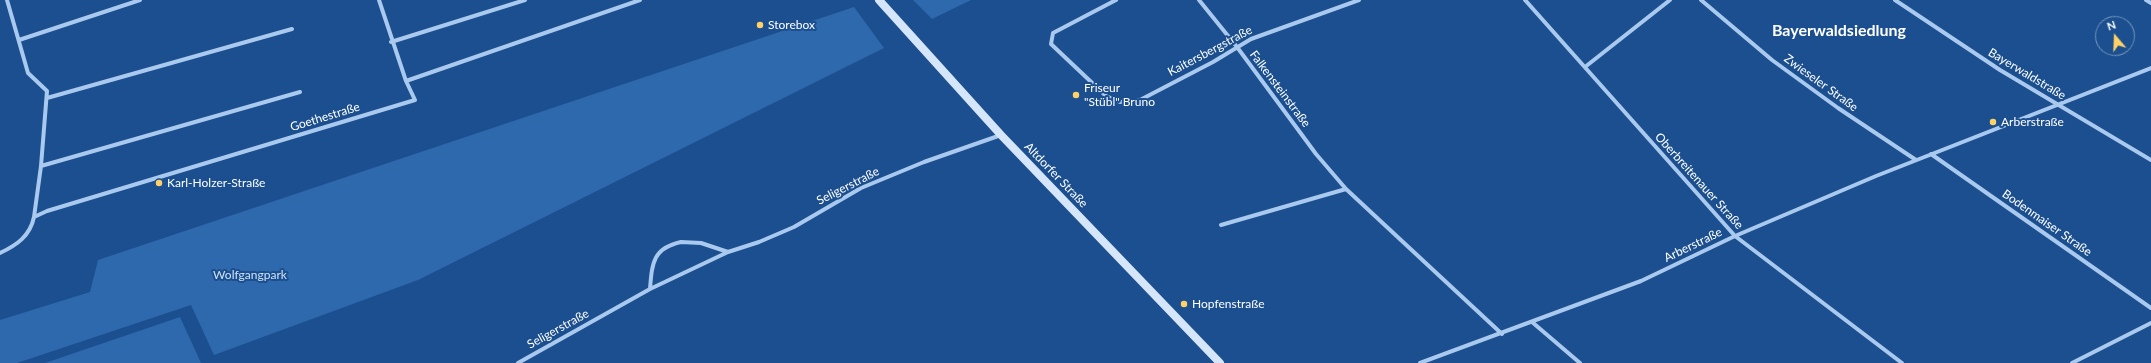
<!DOCTYPE html>
<meta charset="utf-8">
<style>
body{margin:0}
#map{position:relative;width:2151px;height:363px;overflow:hidden;background:#1b4f8f;font-family:Lato,sans-serif}
canvas{display:block}
.north{position:absolute;left:2095px;top:16px;width:40px;height:40px;box-sizing:border-box;background:#1b4f8f;border:1px solid #7695bc;border-radius:50%;rotate:341deg;font-size:11px;font-weight:700;line-height:16px;text-align:center;color:#fff}
.north::after{content:'';display:block;margin:auto;width:14px;height:18px;background:#ffd166;clip-path:polygon(50% 0,100% 100%,50% 72%,0 100%)}
</style>
<div id="map">
<canvas width="2151" height="363"></canvas>
<div class="north">N</div>
</div>
<script>
const ctx = document.querySelector('canvas').getContext('2d');
ctx.lineJoin = 'round';
function fillPath(path, color) {
  ctx.fillStyle = color;
  ctx.fill(path, 'evenodd');
}
function strokePath(path, color, width, dash) {
  ctx.strokeStyle = color;
  ctx.lineWidth = width;
  ctx.lineCap = dash ? 'butt' : 'round';
  ctx.setLineDash(dash || []);
  ctx.stroke(path);
}
function write(font, color, halo, rows, align = 'center') {
  ctx.font = font + ' Lato,sans-serif';
  ctx.lineWidth = 4;
  ctx.setLineDash([]);
  ctx.textBaseline = 'middle';
  ctx.strokeStyle = halo;
  ctx.fillStyle = color;
  for (const [text, x, y, turn = 0] of rows) {
    ctx.save();
    ctx.translate(x, y);
    ctx.rotate((+turn || 0) * Math.PI / 180);
    ctx.textAlign = isNaN(turn) ? turn : align;
    if (halo) ctx.strokeText(text, 0, 0);
    ctx.fillText(text, 0, 0);
    ctx.restore();
  }
}
const green = new Path2D(`
 M913,0H971L932,19Z
 M854,7L884,48L418,280L214,355L191,305L17,363H0V320L90,292L98,260Z
 M180,317L201,363H44H45Z`);
const minor = new Path2D(`
 M7,0L28,73L47,91L41,166L34,217
 M379,0L406,81
 M1116,0L1053,33L1051,44L1106,96L1120,102L1140,100L1213,62L1251,39L1359,0
 M1199,0L1237,47L1316,154L1346,189L1502,334
 M1525,0L1735,236L1902,363
 M1701,0L1772,60L1838,108L1916,160
 M1895,0L2000,70L2151,160
 M2146,0L2151,3
 M19,40L140,0
 M391,42L525,0
 M1585,67L1670,0
 M47,98L292,29
 M1931,154L2151,308
 M41,166L300,92
 M1221,225L1346,189
 M681,242L701,243L728,252L650,289C652,263 653,248 681,242Z
 M728,252L759,242L794,227L861,188L924,162L1001,135
 M0,253C17,245 30,236 34,217L47,211L415,100L406,81L640,0
 M1532,322L1580,363
 M518,363L650,289
 M1420,363L1641,281L1735,236L1876,176L2151,68
 M2072,363L2151,323`);
const secondary = new Path2D(`
 M879,0L1001,135L1220,363`);
const markers = [
 [760,25,4,"#ffd166"],
 [1076,95,4,"#ffd166"],
 [1993,122,4,"#ffd166"],
 [159,183,4,"#ffd166"],
 [1184,304,4,"#ffd166"]
];
const poiNames = [
 ["Storebox",768,25],
 ["Friseur",1084,88],
 ["\"Stübl\" Bruno",1084,102],
 ["Arberstraße",2001,122],
 ["Karl-Holzer-Straße",167,183],
 ["Hopfenstraße",1192,304]
];
const streetNames = [
 ["Kaitersbergstraße",1210,51,-28],
 ["Bayerwaldstraße",2027,74,31],
 ["Zwieseler Straße",1821,83,36],
 ["Falkensteinstraße",1280,89,53],
 ["Goethestraße",325,117,-17],
 ["Altdorfer Straße",1056,175,46],
 ["Oberbreitenauer Straße",1699,181,48],
 ["Seligerstraße",848,186,-27],
 ["Bodenmaiser Straße",2047,223,35],
 ["Arberstraße",1693,245,-26],
 ["Seligerstraße",558,329,-29]
];
const parkNames = [
 ["Wolfgangpark",250,275]
];
const districtNames = [
 ["Bayerwaldsiedlung",1839,31]
];
fillPath(green, '#2e69ad');
strokePath(minor, '#a9c9ee', 4);
strokePath(secondary, '#d6e6fa', 8);
for (const [x, y, r, color] of markers) {
  const dot = new Path2D();
  dot.arc(x, y, r, 0, 2 * Math.PI);
  ctx.fillStyle = color;
  ctx.fill(dot);
  strokePath(dot, '#1b4f8f', 1.5);
}
write('12px', '#fff', '#1b4f8f', poiNames, 'left');
write('12px', '#fff', '#1b4f8f', streetNames);
write('12px', '#cfe3fa', '#1b4f8f', parkNames);
write('bold 16px', '#fff', '#1b4f8f', districtNames);
</script>
